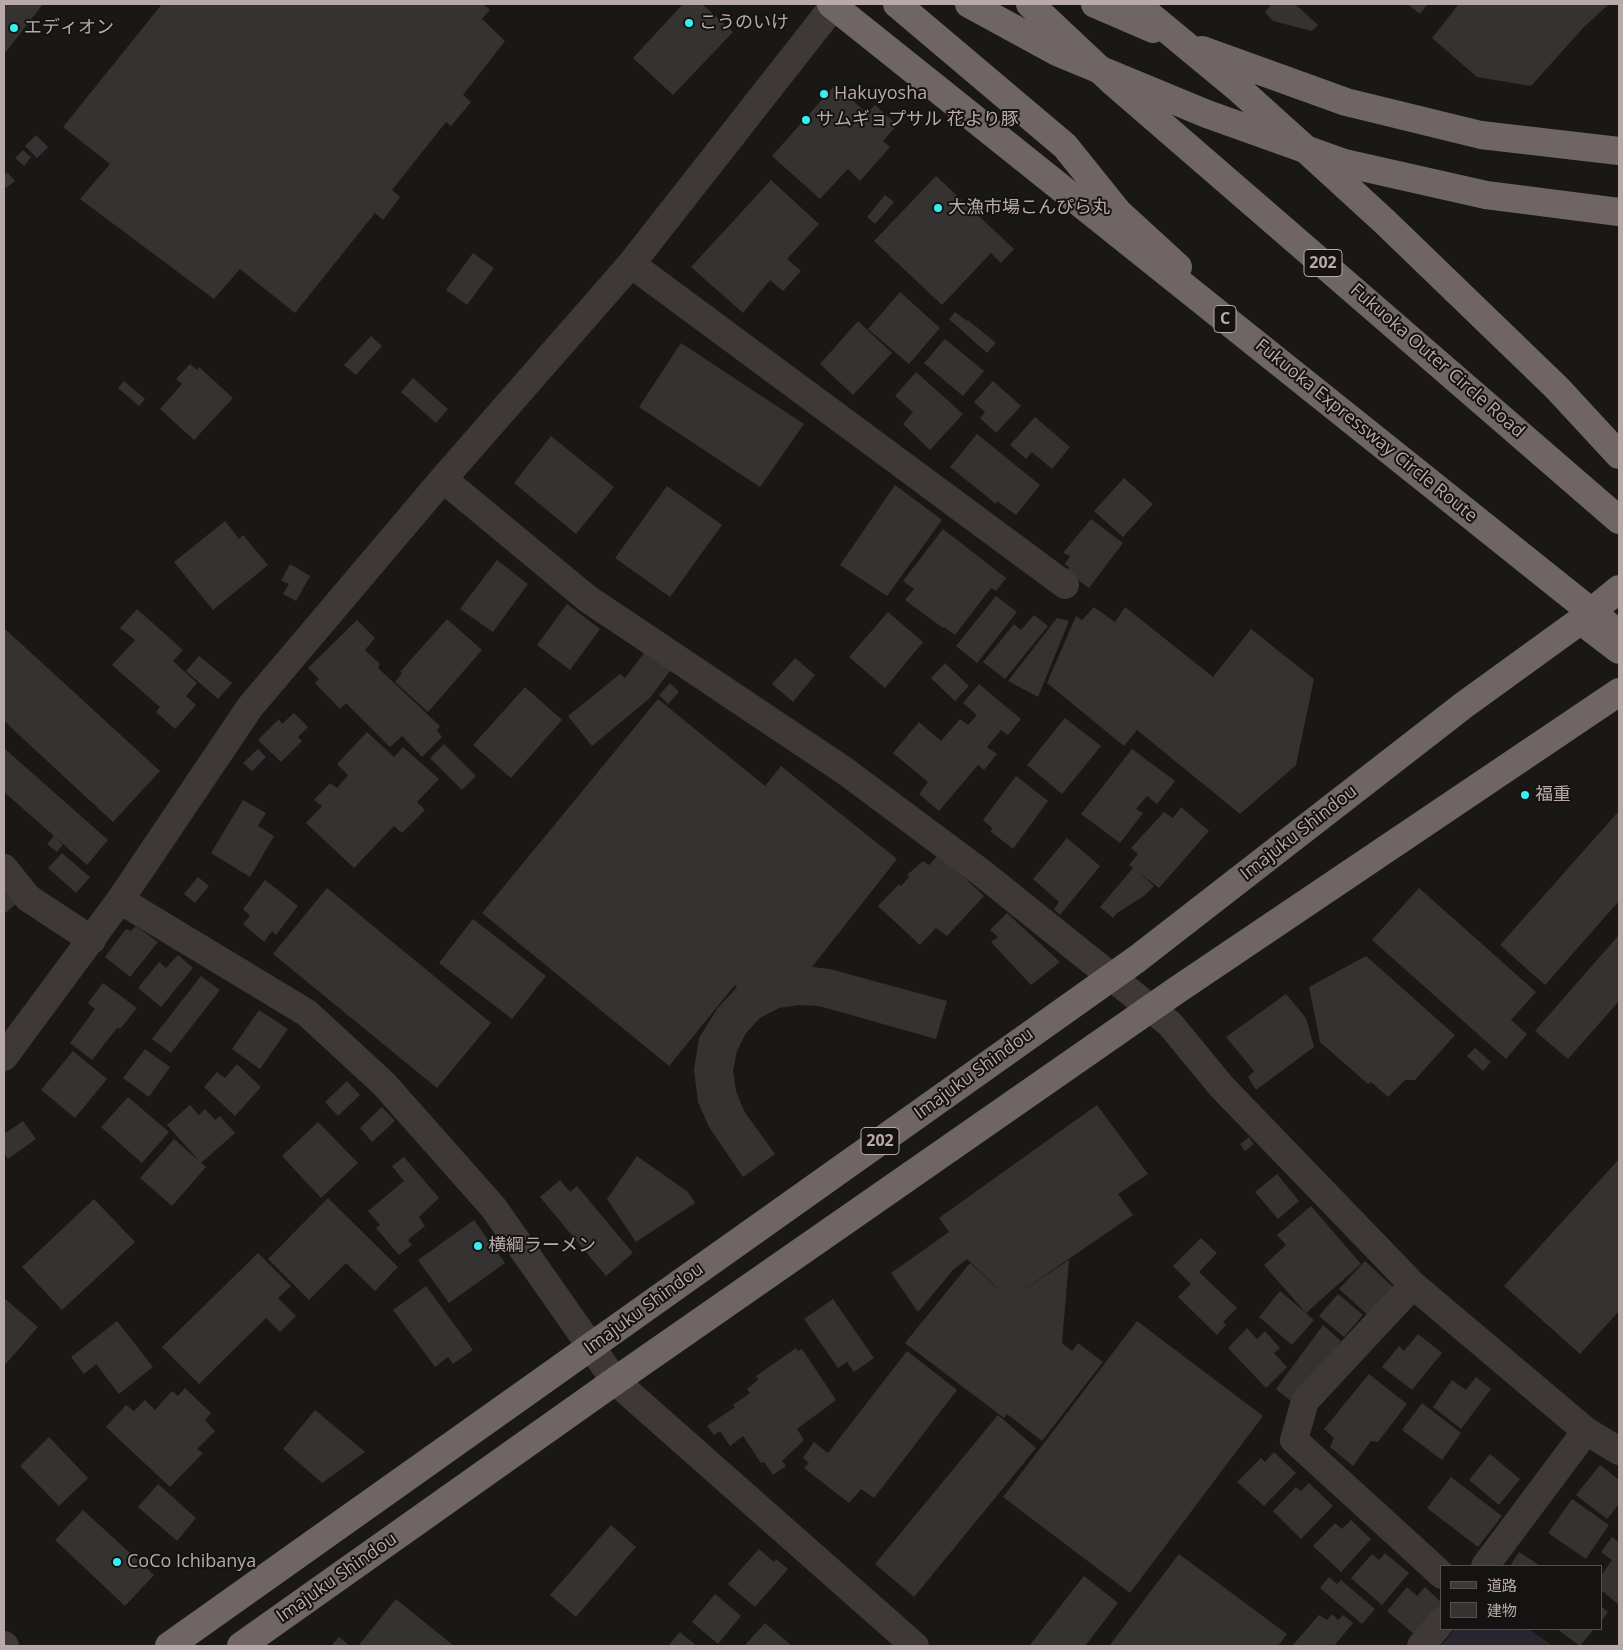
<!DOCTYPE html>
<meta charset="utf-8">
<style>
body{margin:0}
#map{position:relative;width:1623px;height:1650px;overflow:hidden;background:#191817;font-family:"Open Sans","Noto Sans JP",sans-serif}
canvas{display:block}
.frame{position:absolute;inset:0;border:5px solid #b9aaa9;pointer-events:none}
.legend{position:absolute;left:1440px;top:1565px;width:162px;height:65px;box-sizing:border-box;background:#141312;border:1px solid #564f4e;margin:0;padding:6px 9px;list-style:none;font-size:15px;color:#b9aaa9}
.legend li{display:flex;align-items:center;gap:10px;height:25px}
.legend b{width:25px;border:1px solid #564f4e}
</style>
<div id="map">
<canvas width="1623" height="1650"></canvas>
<div class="frame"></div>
<ul class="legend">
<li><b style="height:6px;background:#3e3938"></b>道路</li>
<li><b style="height:14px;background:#353332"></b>建物</li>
</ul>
</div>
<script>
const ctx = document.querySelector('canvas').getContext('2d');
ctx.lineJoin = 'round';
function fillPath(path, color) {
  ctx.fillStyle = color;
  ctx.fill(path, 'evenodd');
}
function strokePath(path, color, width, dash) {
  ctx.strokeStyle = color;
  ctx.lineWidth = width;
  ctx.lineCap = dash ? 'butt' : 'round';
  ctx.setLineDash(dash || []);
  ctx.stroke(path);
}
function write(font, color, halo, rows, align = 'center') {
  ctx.font = font + ' "Open Sans","Noto Sans JP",sans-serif';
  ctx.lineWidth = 4;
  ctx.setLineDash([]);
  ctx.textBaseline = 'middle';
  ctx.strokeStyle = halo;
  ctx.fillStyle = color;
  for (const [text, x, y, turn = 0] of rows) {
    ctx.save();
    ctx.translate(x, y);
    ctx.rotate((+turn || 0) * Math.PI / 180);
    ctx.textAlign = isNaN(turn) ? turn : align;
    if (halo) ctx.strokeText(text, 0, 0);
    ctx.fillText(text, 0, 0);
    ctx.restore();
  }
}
const green = new Path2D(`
 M1455,1629H1529L1553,1646H1441Z`);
const building = new Path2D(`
 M4,4H43L5,53L4,52Z
 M162,4H483L490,10L482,19L505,41L463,95L471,102L451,126L446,122L392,190L400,197L383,220L375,213L295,313L240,269L214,299L80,199L110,164L63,127Z
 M683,4H702L733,32L673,95L633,58Z
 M1272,4H1295L1318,25L1312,31L1273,21L1265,12Z
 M1407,4H1428L1420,14Z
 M1459,4H1609L1583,28L1531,86L1477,77L1432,38Z
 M835,85L867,113L875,105L897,125L883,141L890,147L860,181L848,169L820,199L772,156Z
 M36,135L48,147L37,158L25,146Z
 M23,150L31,157L24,166L15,158Z
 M7,172L15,181L6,188L4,186V175Z
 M936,176L1014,249L1001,263L991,253L942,305L874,241Z
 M771,180L819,224L787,259L801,271L783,291L770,280L743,313L691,267Z
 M885,195L894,202L875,224L867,217Z
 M473,253L494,268L467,305L446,290Z
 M900,292L940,328L909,364L868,329Z
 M955,312L967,321L968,320L996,343L987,353L949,319Z
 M858,321L892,353L853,395L820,364Z
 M371,336L382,346L356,375L344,365Z
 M945,339L984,371L963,396L924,363Z
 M681,343L804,424L760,487L639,407Z
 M190,364L197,370L199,367L233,398L194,440L160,409L182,384L176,379Z
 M916,372L963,414L930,450L903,424L913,412L895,396Z
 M413,378L448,409L436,423L401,392Z
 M124,381L145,399L139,406L118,388Z
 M993,381L1021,406L996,433L980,418L985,412L974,402Z
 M1035,417L1070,447L1052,469L1032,452L1026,459L1010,445Z
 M977,434L1040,485L1016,515L997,501L996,504L950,467Z
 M551,436L614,487L576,534L514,483Z
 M1124,478L1153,504L1123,537L1094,511Z
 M895,485L942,520L887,596L840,565Z
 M667,486L722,525L670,597L615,558Z
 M1091,519L1123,543L1089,588L1066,571L1069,567L1065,564L1070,556L1063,553Z
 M225,521L239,539L243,535L268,565L213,610L174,562Z
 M943,529L1006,578L996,591L991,588L955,635L944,627L943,628L905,600L914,589L903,581Z
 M497,560L528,584L493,632L460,609Z
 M290,564L310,576L296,601L283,594L289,584L281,581Z
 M996,596L1017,612L977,663L956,646Z
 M567,604L600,629L570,670L537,645Z
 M1094,607L1115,622L1125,607L1213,677L1251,629L1314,679L1296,765L1240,814L1137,730L1124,746L1047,683L1076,616L1082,620Z
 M137,609L183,650L173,661L197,683L186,696L196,705L175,729L156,712L160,707L112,665L135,640L120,628Z
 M888,612L923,642L885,688L849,657Z
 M1034,615L1048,626L1005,679L983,662L1014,624L1021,630Z
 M1057,618L1069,621L1038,697L1008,681Z
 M447,619L482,650L428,712L395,682L402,673L400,672Z
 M357,620L375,638L365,650L380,664L378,668L440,726L437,730L442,737L422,757L402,736L390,747L346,703L340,709L315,683L319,679L308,668Z
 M4,628L160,771L113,822L4,721Z
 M647,649L672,668L650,698L592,746L568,716L620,674L625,678Z
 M199,656L232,683L218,699L186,671Z
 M795,658L815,675L793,702L772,684Z
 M945,663L969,686L955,701L931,678Z
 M670,683L679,692L668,704L659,695Z
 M979,684L1021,719L1008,735L1001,730L987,747L997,754L984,770L978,765L939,811L919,794L928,782L893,753L919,722L941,741L960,719L968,725L977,715L963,703Z
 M525,687L562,720L511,778L473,745Z
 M658,699L765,786L781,766L897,859L812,967L830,969L947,1001L936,1039L819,1006L799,1005L779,1008L760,1018L746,1033L737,1051L733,1071L736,1091L744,1111L775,1154L743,1177L709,1127L698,1102L694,1070L699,1038L717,1009L737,987L735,985L669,1066L482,913Z
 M294,713L308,727L298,737L302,741L281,762L258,740L279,719L282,724Z
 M1065,718L1101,746L1062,794L1027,765Z
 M367,732L394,757L403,747L439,779L417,802L425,810L402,833L394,826L354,868L306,823L322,806L314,800L330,783L337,788L348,775L337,764Z
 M444,744L476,776L462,790L430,758Z
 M4,748L108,840L87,865L4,792Z
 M258,749L266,757L252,771L243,763Z
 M1132,749L1175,781L1157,804L1147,796L1136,809L1143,813L1120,843L1081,814Z
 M1016,776L1048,801L1013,849L990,831L993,829L983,820Z
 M243,800L266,813L258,826L274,836L250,877L211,853Z
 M1181,807L1209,831L1159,888L1137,871L1154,886L1144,896L1117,913L1113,918L1100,907L1133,868L1129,865L1138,854L1131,848L1164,812L1173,818Z
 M1618,812L1619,813V901L1545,985L1500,945Z
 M54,836L63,845L57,852L47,844Z
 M1067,838L1100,866L1060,915L1054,909L1059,902L1033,879Z
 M62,853L90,877L76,893L48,868Z
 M939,854L984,896L947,936L936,928L920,945L878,906L899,884L901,886L909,877L907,875L923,861L929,865Z
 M198,877L209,886L195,903L184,894Z
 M265,880L298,906L276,935L272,931L264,942L243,924L250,916L243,909Z
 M327,888L491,1023L437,1088L273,954Z
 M1419,888L1536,992L1511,1020L1527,1034L1506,1059L1372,940Z
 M4,889L16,904L4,914Z
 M1007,913L1060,962L1031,985L991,942L998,937L990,930Z
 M473,919L546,976L512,1019L439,963Z
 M136,926L158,942L130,977L105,957L126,929L131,931Z
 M1619,935V1001L1568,1059L1535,1031Z
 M178,955L193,968L161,1007L138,988L159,962L166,968Z
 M1366,956L1455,1035L1415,1080H1405L1388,1097L1371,1082L1368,1084L1320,1042L1309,987Z
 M201,976L220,990L171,1053L152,1039Z
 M103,983L137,1008L120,1029L117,1028L92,1060L70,1043L95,1009L88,1003Z
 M1286,994L1306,1018L1314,1047L1256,1090L1248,1077L1254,1071L1226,1037Z
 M259,1010L288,1029L260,1069L232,1049Z
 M1475,1048L1491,1062L1483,1071L1467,1056Z
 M145,1049L170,1067L149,1097L123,1078Z
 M73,1051L107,1079L75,1118L41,1090Z
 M237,1064L261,1087L235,1116L204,1087L217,1072L225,1078Z
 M347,1081L360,1095L338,1116L325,1102Z
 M128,1097L169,1132L142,1163L101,1127Z
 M190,1105L199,1115L205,1109L215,1120L220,1116L235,1133L201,1163L167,1125Z
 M1097,1105L1148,1174L1118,1194L1133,1215L1013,1297L1069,1260L1062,1343L1072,1351L1078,1343L1103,1362L1042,1441L1007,1414L1004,1418L905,1343L970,1263L1010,1300L967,1259L953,1270L918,1312L891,1273L949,1232L939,1218Z
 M382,1107L395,1121L372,1142L360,1128Z
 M23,1121L36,1139L8,1159L4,1153V1134Z
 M318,1122L358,1163L321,1198L282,1156Z
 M1249,1137L1254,1144L1245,1151L1240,1144Z
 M174,1139L206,1167L172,1206L140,1178Z
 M637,1156L688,1192L695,1203L636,1242L607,1199Z
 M404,1157L439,1198L419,1217L425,1226L408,1240L412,1245L399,1255L376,1228L380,1225L368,1211L404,1181L392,1166Z
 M1619,1159V1311L1580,1354L1504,1286Z
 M1277,1174L1299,1201L1278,1219L1255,1192Z
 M560,1180L570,1192L577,1186L633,1253L606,1276L540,1197Z
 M328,1198L398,1267L375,1291L346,1263L309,1300L268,1259Z
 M94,1199L135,1242L62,1310L22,1267Z
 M1311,1206L1361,1264L1306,1313L1264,1265L1286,1245L1277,1235Z
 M474,1220L505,1263L449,1303L418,1260Z
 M1201,1238L1217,1253L1199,1272L1237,1308L1223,1322L1226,1325L1217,1335L1178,1297L1191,1284L1173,1266Z
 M258,1253L291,1286L278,1298L296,1316L280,1332L266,1318L199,1384L162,1347Z
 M1365,1261L1394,1288L1368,1315L1339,1289Z
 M426,1286L473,1350L453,1364L448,1357L435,1367L393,1310Z
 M1280,1291L1314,1320L1292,1345L1259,1317Z
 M1338,1294L1363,1315L1344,1337L1319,1316Z
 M4,1298L38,1327L4,1366Z
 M833,1299L874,1358L854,1372L847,1362L838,1368L804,1319Z
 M117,1321L153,1367L119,1394L96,1364L84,1374L71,1357Z
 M1137,1321L1263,1416L1130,1593L1003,1497Z
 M1323,1325L1341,1341L1296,1405L1276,1389Z
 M1247,1328L1257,1339L1265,1331L1280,1348L1274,1353L1287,1367L1266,1388L1228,1348Z
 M1418,1334L1442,1353L1412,1390L1382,1367L1399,1346L1404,1351Z
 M796,1348L798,1351L802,1349L836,1400L797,1429L804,1440L782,1461L786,1466L773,1475L764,1462L761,1463L743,1436L730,1446L720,1431L714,1435L707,1426L735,1407L733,1405L750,1393L747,1389L758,1380L756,1376Z
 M907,1351L957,1390L874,1498L861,1489L849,1503L804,1468L809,1463L803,1458L814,1442L828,1453Z
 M1369,1374L1407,1404L1378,1442L1371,1441L1353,1466L1330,1447L1334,1438L1324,1429Z
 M1476,1377L1491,1389L1461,1429L1433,1407L1452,1380L1466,1390Z
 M185,1388L211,1413L205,1420L215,1431L197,1449L203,1453L170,1487L106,1427L126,1405L134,1411L145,1400L155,1410L172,1391L178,1396Z
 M1422,1403L1461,1433L1442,1460L1402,1430Z
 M315,1410L365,1452L322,1483L283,1449Z
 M998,1415L1036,1448L914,1597L875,1564Z
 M49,1437L88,1478L59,1506L20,1466Z
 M1274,1452L1296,1473L1264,1506L1237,1482L1261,1458L1265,1462Z
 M1490,1454L1520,1479L1499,1505L1469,1480Z
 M1600,1465L1619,1480V1504L1607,1519L1576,1495Z
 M1451,1477L1502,1516L1478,1547L1427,1508Z
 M1309,1483L1333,1506L1301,1539L1273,1511L1296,1487L1301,1491Z
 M158,1484L196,1518L177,1541L138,1507Z
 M1572,1499L1609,1525L1586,1559L1548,1533Z
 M83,1510L154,1575L125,1606L55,1540Z
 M1351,1520L1371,1539L1341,1572L1313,1546L1335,1523L1342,1529Z
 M611,1525L636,1547L576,1617L550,1595Z
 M1612,1537L1619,1542V1605L1602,1591V1574L1612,1560L1601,1552Z
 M759,1549L774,1562L776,1559L788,1569L755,1607L728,1584Z
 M1519,1552L1533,1561L1540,1566H1510Z
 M1385,1553L1409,1573L1382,1605L1351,1578L1372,1554L1379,1560Z
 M1179,1554L1287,1634L1278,1646H1109Z
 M1084,1576L1118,1603L1085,1646H1029Z
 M1329,1577L1337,1584L1341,1580L1375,1609L1362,1624L1320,1588Z
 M1407,1587L1417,1596L1425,1587L1442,1603V1605L1415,1635L1387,1611Z
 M715,1594L741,1616L718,1644L692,1622Z
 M396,1599L454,1646H358Z
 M1602,1607L1608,1612L1602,1620Z
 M1332,1614L1338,1620L1343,1615L1353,1623L1334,1646H1292L1319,1615L1327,1620Z
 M765,1623L792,1646H744Z
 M1557,1629H1594L1580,1646Z
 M680,1632L697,1646H668Z
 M339,1637L350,1646H331Z`);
const minor = new Path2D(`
 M631,264L1065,585
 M443,479L588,599L845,771L982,873L1170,1024L1221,1086L1413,1285L1586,1431L1619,1451
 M4,868L28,898L92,940
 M120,900L307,1013L384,1084L493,1207L615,1381L915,1646
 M4,1057L120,900L250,707L443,479L631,264L835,4
 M1413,1285L1305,1401L1294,1440L1442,1575
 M1485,1566L1586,1431
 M4,1645L5,1646
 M1421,1646L1442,1621`);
const highway = new Path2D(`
 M897,4L1065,146L1118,212L1178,267
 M1030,4L1114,83L1619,520
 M1095,4L1153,29
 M1136,4L1240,90L1312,155L1385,222L1557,388L1619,455
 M1202,50L1346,102L1481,135L1619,151
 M1585,624L1619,650
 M169,1646L1137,959L1464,705L1580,621L1619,589
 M241,1646L615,1381L1177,990L1619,692`);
const highwayBridge = new Path2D(`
 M831,4L1619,634
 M969,4L1057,52L1207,114L1344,163L1486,195L1619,212`);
const markers = [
 [689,23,5,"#35eff2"],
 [14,28,5,"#35eff2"],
 [824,94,5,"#35eff2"],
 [806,120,5,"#35eff2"],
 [938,208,5,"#35eff2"],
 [1525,795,5,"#35eff2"],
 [478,1246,5,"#35eff2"],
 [117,1562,5,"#35eff2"]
];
const shields = [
 [1323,263,38],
 [1225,319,22],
 [880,1141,38]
];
const shieldNames = [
 ["202",1323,263],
 ["C",1225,319],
 ["202",880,1141]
];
const poiNames = [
 ["こうのいけ",699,23],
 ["エディオン",24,28],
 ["Hakuyosha",834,94],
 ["サムギョプサル 花より豚",816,120],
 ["大漁市場こんぴら丸",948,208],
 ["福重",1535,795],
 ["横綱ラーメン",488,1246],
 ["CoCo Ichibanya",127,1562]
];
const streetNames = [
 ["Fukuoka Outer Circle Road",1437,361,41],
 ["Fukuoka Expressway Circle Route",1366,431,39],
 ["Imajuku Shindou",1299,833,-38],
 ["Imajuku Shindou",974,1074,-36],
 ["Imajuku Shindou",644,1309,-36],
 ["Imajuku Shindou",337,1578,-35]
];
fillPath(green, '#29252e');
fillPath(building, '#353332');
strokePath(minor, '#3e3938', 28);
strokePath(highway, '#6f6564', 28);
strokePath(highwayBridge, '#6f6564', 28);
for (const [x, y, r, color] of markers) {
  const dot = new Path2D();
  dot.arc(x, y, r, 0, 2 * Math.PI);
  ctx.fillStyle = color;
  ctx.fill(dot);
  strokePath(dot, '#141312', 2);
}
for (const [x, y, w] of shields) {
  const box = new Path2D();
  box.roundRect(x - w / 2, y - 13.5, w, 27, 4);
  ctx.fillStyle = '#141312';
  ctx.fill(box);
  strokePath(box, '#b9aaa9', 1);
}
write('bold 16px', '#b9aaa9', null, shieldNames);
write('18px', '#b9aaa9', '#141312', poiNames, 'left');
write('18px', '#b9aaa9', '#141312', streetNames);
</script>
